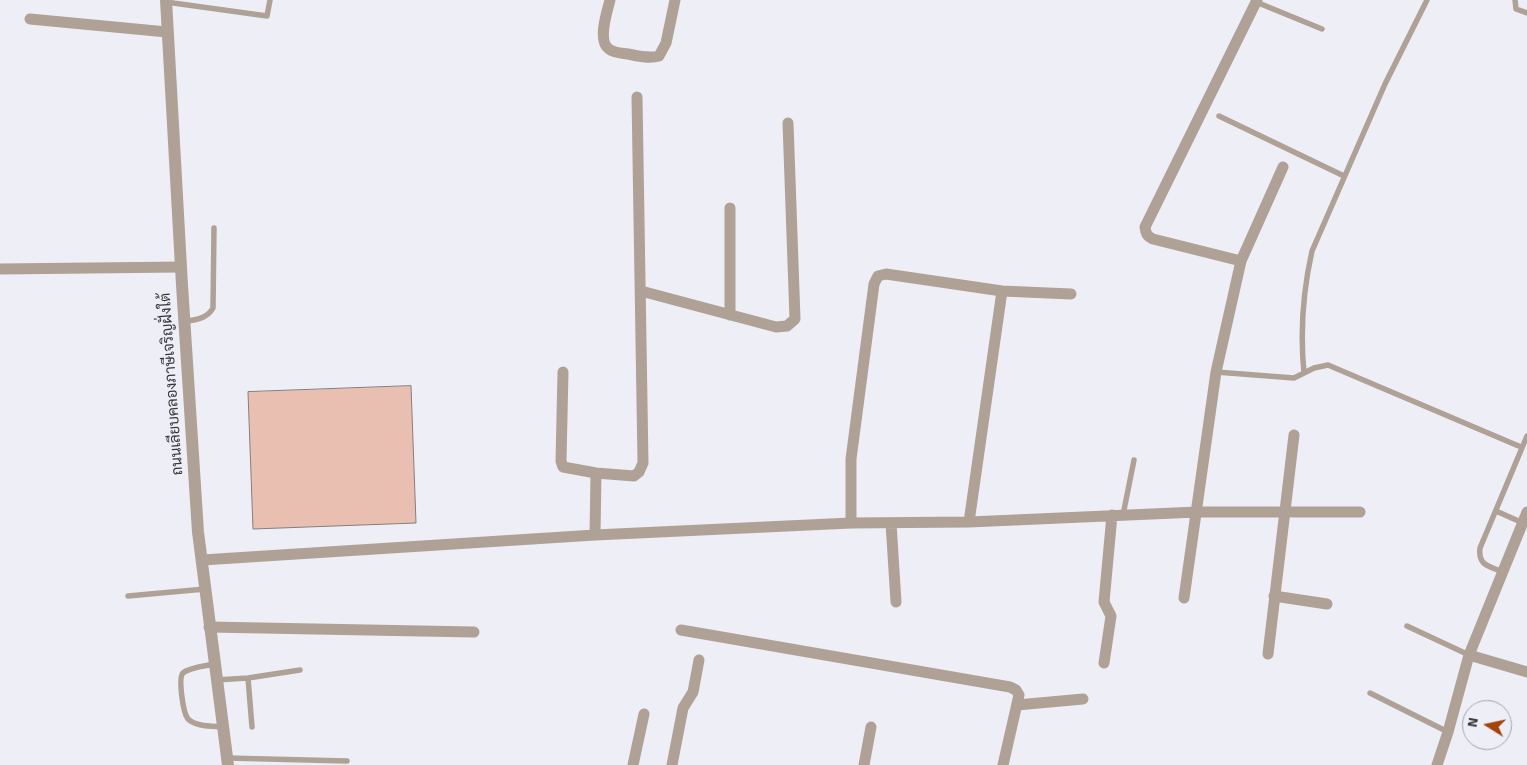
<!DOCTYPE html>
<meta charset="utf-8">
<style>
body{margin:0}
#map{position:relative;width:1527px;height:765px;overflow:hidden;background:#eeeff6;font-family:Signika,sans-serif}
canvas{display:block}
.north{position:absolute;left:1462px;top:700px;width:50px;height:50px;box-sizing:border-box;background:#eeeff6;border:1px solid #a5a6ab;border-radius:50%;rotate:280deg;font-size:14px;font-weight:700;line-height:20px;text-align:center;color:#37383a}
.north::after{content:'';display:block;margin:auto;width:18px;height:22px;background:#a6430b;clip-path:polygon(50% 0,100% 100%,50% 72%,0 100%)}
</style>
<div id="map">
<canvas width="1527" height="765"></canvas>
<div class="north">N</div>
</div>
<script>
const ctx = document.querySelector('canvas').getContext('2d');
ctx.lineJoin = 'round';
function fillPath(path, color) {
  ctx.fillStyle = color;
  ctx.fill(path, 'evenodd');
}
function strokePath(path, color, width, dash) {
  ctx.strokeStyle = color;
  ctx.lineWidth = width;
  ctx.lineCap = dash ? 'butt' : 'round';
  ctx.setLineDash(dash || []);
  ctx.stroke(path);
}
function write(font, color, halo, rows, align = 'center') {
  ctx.font = font + ' Signika,Sarabun,sans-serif';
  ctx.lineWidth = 4.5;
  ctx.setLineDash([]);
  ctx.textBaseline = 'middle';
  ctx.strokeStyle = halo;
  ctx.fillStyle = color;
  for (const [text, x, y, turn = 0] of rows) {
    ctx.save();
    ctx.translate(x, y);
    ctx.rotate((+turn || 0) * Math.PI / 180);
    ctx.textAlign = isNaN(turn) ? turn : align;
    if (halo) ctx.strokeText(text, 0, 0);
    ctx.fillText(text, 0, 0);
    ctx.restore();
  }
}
const building = new Path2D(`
 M411,386L416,523L253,529L248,392Z`);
const service = new Path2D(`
 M1515,0L1516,9L1527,13
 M166,2L267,16L270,0
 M1256,2L1322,29
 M1219,116L1344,176
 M184,322C196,319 207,319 213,308L214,228
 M1216,372L1294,378L1314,368L1328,365L1521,447
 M1304,373C1300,332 1303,291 1312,251L1385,84L1427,0
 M1496,511L1523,523
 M1123,515L1134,460
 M1503,572C1489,566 1478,566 1480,548L1527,436
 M128,596L205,589
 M1407,626L1469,655
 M214,664C206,666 190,667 183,673C178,678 183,713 188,719C196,727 213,726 223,727
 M248,678L252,727
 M216,680L248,678L300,670
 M1370,693L1448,732
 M227,758L347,761`);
const minor = new Path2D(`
 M610,0C607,12 597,41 609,49C614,53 622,53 628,54C638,56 649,59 659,56L666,43L675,0
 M30,19L167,32
 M1241,261L1153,239C1147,236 1146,234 1145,227L1257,0
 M0,269L181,267
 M641,291L776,327L787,326L795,319L788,123
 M730,315V208
 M563,372L561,461L563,467L596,473
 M969,522L1002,291
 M851,523V459L874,284L878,276L886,274L1002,291L1071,294
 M891,523L896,602
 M595,535L596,473L634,476L639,472L643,463L637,97
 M202,560L595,535L851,523L969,522L1197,512H1360
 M1274,596L1327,604
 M1184,598L1216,372L1241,261L1283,167
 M209,627L474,632
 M681,630L1010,687L1016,690L1019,695L1003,765
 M1268,654L1294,435
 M1469,655L1527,672
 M1104,663L1111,616L1104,602L1112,515
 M1017,705L1083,699
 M633,765L644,714
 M672,765L683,708L693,692L699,660
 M864,765L871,727
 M1437,765L1448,732L1469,655L1527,512`);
const tertiary = new Path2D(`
 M166,0L182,285L198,532L228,765`);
const streetNames = [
 ["ถนนเลียบคลองภาษีเจริญฝั่งใต้",172,384,-94]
];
fillPath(building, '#e9bfb1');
strokePath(building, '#857e7b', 1);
strokePath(service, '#b0a196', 5.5);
strokePath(minor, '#b0a196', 11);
strokePath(tertiary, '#b0a196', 12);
write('15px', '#37383a', '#eeeff6', streetNames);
</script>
